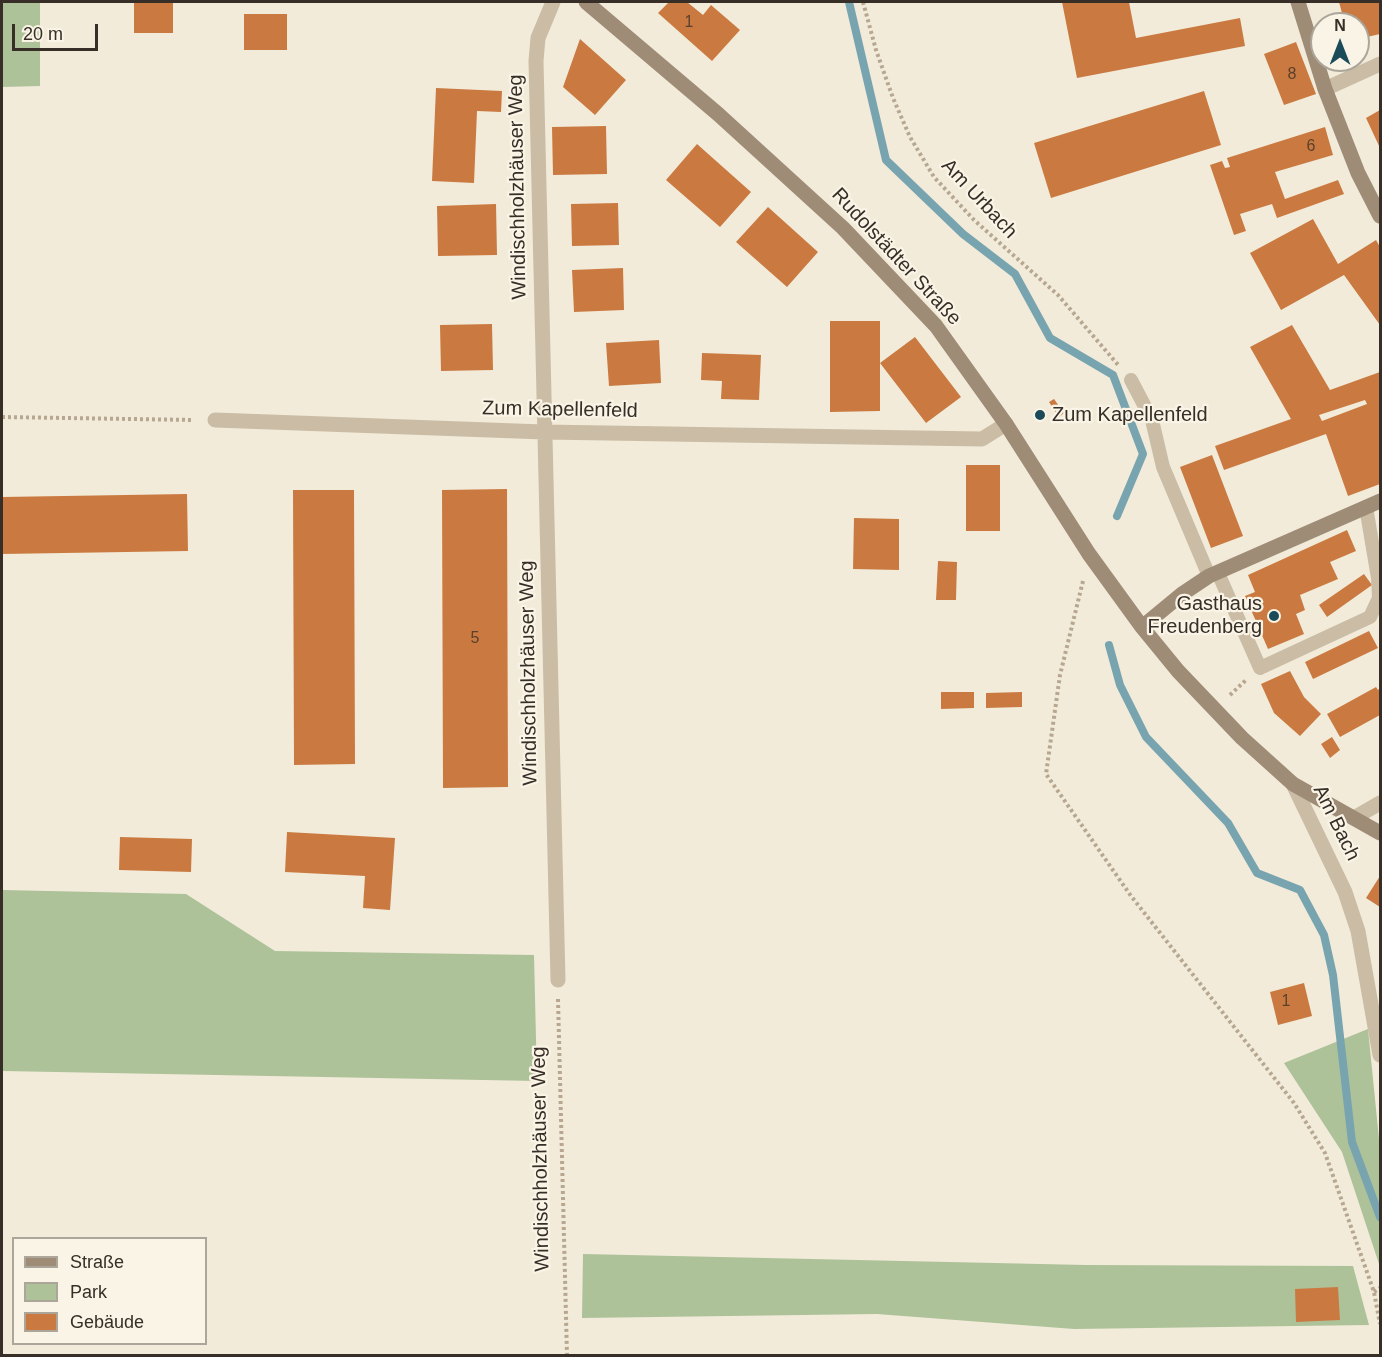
<!DOCTYPE html>
<html>
<head>
<meta charset="utf-8">
<style>
	body { margin:0 }
	#map { position:relative; width:1382px; height:1357px; overflow:hidden; background:#f2ebda; font-family:Helvetica,sans-serif }
	canvas { display:block }
	.frame { position:absolute; inset:0; border:3px solid #362e27; pointer-events:none }
	.legend { position:absolute; left:12px; top:1237px; width:195px; height:108px; box-sizing:border-box; background:#faf4e6; border:2px solid #aca59a; margin:0; padding:8px 10px; list-style:none; font-size:18px; color:#362e27 }
	.legend li { display:flex; align-items:center; gap:12px; height:30px }
	.legend b { width:30px; border:2px solid #aca59a }
	.north { position:absolute; left:1310px; top:12px; width:60px; height:60px; box-sizing:border-box; background:#faf4e6; border:2px solid #aca59a; border-radius:50%; rotate:0deg; font-size:16px; font-weight:700; line-height:24px; text-align:center; color:#362e27 }
	.north::after { content:''; display:block; margin:auto; width:21px; height:27px; background:#1b4a59; clip-path:polygon(50% 0,100% 100%,50% 72%,0 100%) }
	.scale { position:absolute; left:12px; top:24px; width:86px; height:27px; box-sizing:border-box; border:3px solid #362e27; border-top:0; padding-left:8px; font-size:18px; line-height:21px; white-space:nowrap; color:#362e27; -webkit-text-stroke:4px #faf4e6; paint-order:stroke }
</style>
</head>
<body>
<div id="map">
<canvas width="1382" height="1357"></canvas>
<div class="frame"></div>
<ul class="legend">
<li><b style="height:8px;background:#9f8c77"></b>Straße</li>
<li><b style="height:16px;background:#adc299"></b>Park</li>
<li><b style="height:16px;background:#ca7a40"></b>Gebäude</li>
</ul>
<div class="north">N</div>
<div class="scale">20 m</div>
</div>
<script>
const g = document.querySelector('canvas').getContext('2d');
g.lineJoin = 'round';
function paint(path, color) { g.fillStyle = color; g.fill(path, 'evenodd'); }
const toPath = rows => new Path2D(rows.map(r => 'M' + r).join(''));
function stroke(path, color, width, dash) { g.strokeStyle = color; g.lineWidth = width; g.lineCap = dash ? 'butt' : 'round'; g.setLineDash(dash || []); g.stroke(path); }
function write(font, color, halo, rows, align = 'center') {
  g.font = font + ' Helvetica,sans-serif'; g.lineWidth = 4.5; g.setLineDash([]); g.textBaseline = 'middle'; g.strokeStyle = halo; g.fillStyle = color; for (const [text, x, y, turn = 0] of rows) {
    g.save(); g.translate(x, y); g.rotate((+turn || 0) * Math.PI / 180); g.textAlign = isNaN(turn) ? turn : align; if (halo) g.strokeText(text, 0, 0); g.fillText(text, 0, 0); g.restore();
  }
}
paint(toPath([
	[2,2,40,2,40,86,2,87],
	[2,890,186,894,275,951,534,955,537,1081,2,1071],
	[1368,1029,1380,1149,1380,1267,1342,1152,1284,1063],
	[583,1254,1086,1265,1353,1266,1369,1325,1074,1329,877,1314,582,1318]
]), '#adc299');
stroke(toPath([
	[849,2,886,160,963,234,1015,274,1050,338,1113,375,1143,454,1117,516],
	[1109,645,1120,685,1146,737,1228,823,1257,873,1300,890,1324,935,1333,975,1352,1142,1380,1217]
]), '#78a4b0', 8);
paint(toPath([
	[134,2,173,2,173,33,134,33],
	[669,2,687,2,703,15,711,5,740,30,712,61,658,13],
	[1062,2,1129,2,1136,38,1240,18,1245,46,1077,78],
	[1339,2,1380,2,1380,34,1358,39,1358,24,1345,24],
	[244,14,287,14,287,50,244,50],
	[580,39,626,80,595,115,563,87],
	[1296,42,1316,94,1284,105,1264,54],
	[436,88,502,91,501,112,477,111,474,183,432,181],
	[1204,91,1221,145,1051,198,1034,143],
	[1380,110,1380,148,1366,118],
	[606,126,607,174,553,175,552,127],
	[1325,127,1333,155,1275,172,1285,199,1338,180,1344,194,1277,218,1272,204,1240,214,1246,231,1234,235,1210,165,1222,161,1225,168,1230,167,1227,158],
	[697,144,751,192,720,227,666,180],
	[618,203,619,245,572,246,571,204],
	[496,204,497,255,438,256,437,206],
	[768,207,818,252,787,287,736,242],
	[1313,219,1338,264,1376,240,1380,247,1380,325,1344,275,1281,310,1250,253],
	[623,268,624,310,574,312,572,270],
	[830,321,880,321,880,411,830,412],
	[492,324,493,370,441,371,440,325],
	[1292,325,1330,390,1380,372,1380,484,1348,496,1326,434,1224,470,1215,446,1291,419,1250,347],
	[1365,400,1367,404,1322,421,1319,415],
	[915,337,961,397,926,423,880,363],
	[659,340,661,383,609,386,606,343],
	[702,353,761,355,759,400,721,399,722,381,701,380],
	[1054,399,1064,413,1059,417,1049,402],
	[1212,455,1243,536,1211,548,1180,467],
	[966,465,1000,465,1000,531,966,531],
	[507,489,508,787,443,788,442,490],
	[293,490,354,490,355,764,294,765],
	[187,494,188,551,2,554,2,497],
	[854,518,899,519,899,570,853,569],
	[1347,530,1356,551,1330,562,1338,579,1300,595,1305,610,1296,614,1304,634,1268,649,1245,596,1255,592,1248,575],
	[938,561,957,562,956,600,936,600],
	[1364,574,1372,585,1327,617,1319,605],
	[1369,631,1378,648,1313,679,1305,662],
	[1290,671,1304,697,1321,714,1300,736,1274,713,1261,684],
	[1376,687,1378,690,1380,688,1380,715,1340,737,1327,714],
	[941,692,974,692,974,708,941,709],
	[1022,692,1022,707,986,708,986,693],
	[1332,737,1340,750,1330,758,1321,744],
	[287,832,395,838,390,910,363,908,365,876,285,872],
	[120,837,192,839,191,872,119,870],
	[1380,876,1380,907,1366,898],
	[1304,983,1312,1016,1278,1025,1270,992],
	[1338,1287,1340,1320,1296,1322,1295,1289]
]), '#ca7a40');
stroke(toPath([
	[863,2,876,50,893,98,910,137,934,177,974,220,1058,295,1119,366],
	[2,417,194,420],
	[1083,581,1060,675,1046,774,1131,896,1294,1103,1325,1153,1374,1292,1380,1324],
	[1230,695,1246,680],
	[558,999,567,1356],
	[1374,1292,1380,1288]
]), '#b7a790', 4, [3, 3]);
stroke(toPath([
	[1131,380,1152,420,1163,467,1209,576],
	[1218,573,1260,668,1370,617,1379,598,1378,578,1366,507]
]), '#cbbda5', 14);
stroke(toPath([
	[553,2,538,38,536,61,558,980],
	[1325,89,1380,64],
	[215,420,544,432,982,439,1006,424],
	[1293,784,1345,892,1358,931,1380,1055],
	[1354,818,1380,803]
]), '#cbbda5', 15);
stroke(toPath([
	[586,2,718,114,843,228,936,326,1006,424,1089,554,1142,627,1178,671,1242,738,1293,784,1380,833],
	[1298,2,1325,89,1358,173,1380,216],
	[1142,627,1182,594,1209,576,1380,501]
]), '#9f8c77', 15);
for (const [x, y, r, color] of [
	[1040,415,6,"#1b4a59"],
	[1274,616,6,"#1b4a59"]
]) { const dot = new Path2D(); dot.arc(x, y, r, 0, 2 * Math.PI); g.fillStyle = color; g.fill(dot); stroke(dot, '#faf4e6', 2); }
write('16px', '#5b412d', null, [
	["1",689,23],
	["8",1292,75],
	["6",1311,147],
	["5",475,639],
	["1",1286,1002]
]);
write('20px', '#362e27', '#faf4e6', [
	["Windischholzhäuser Weg",518,187,-91],
	["Am Urbach",979,199,47],
	["Rudolstädter Straße",896,257,47],
	["Zum Kapellenfeld",560,410,1],
	["Windischholzhäuser Weg",529,673,-91],
	["Am Bach",1336,823,64],
	["Windischholzhäuser Weg",541,1159,-91]
]);
write('20px', '#362e27', '#faf4e6', [
	["Zum Kapellenfeld",1052,415],
	["Gasthaus",1262,604,"right"],
	["Freudenberg",1262,627,"right"]
], 'left');
</script>
</body>
</html>
